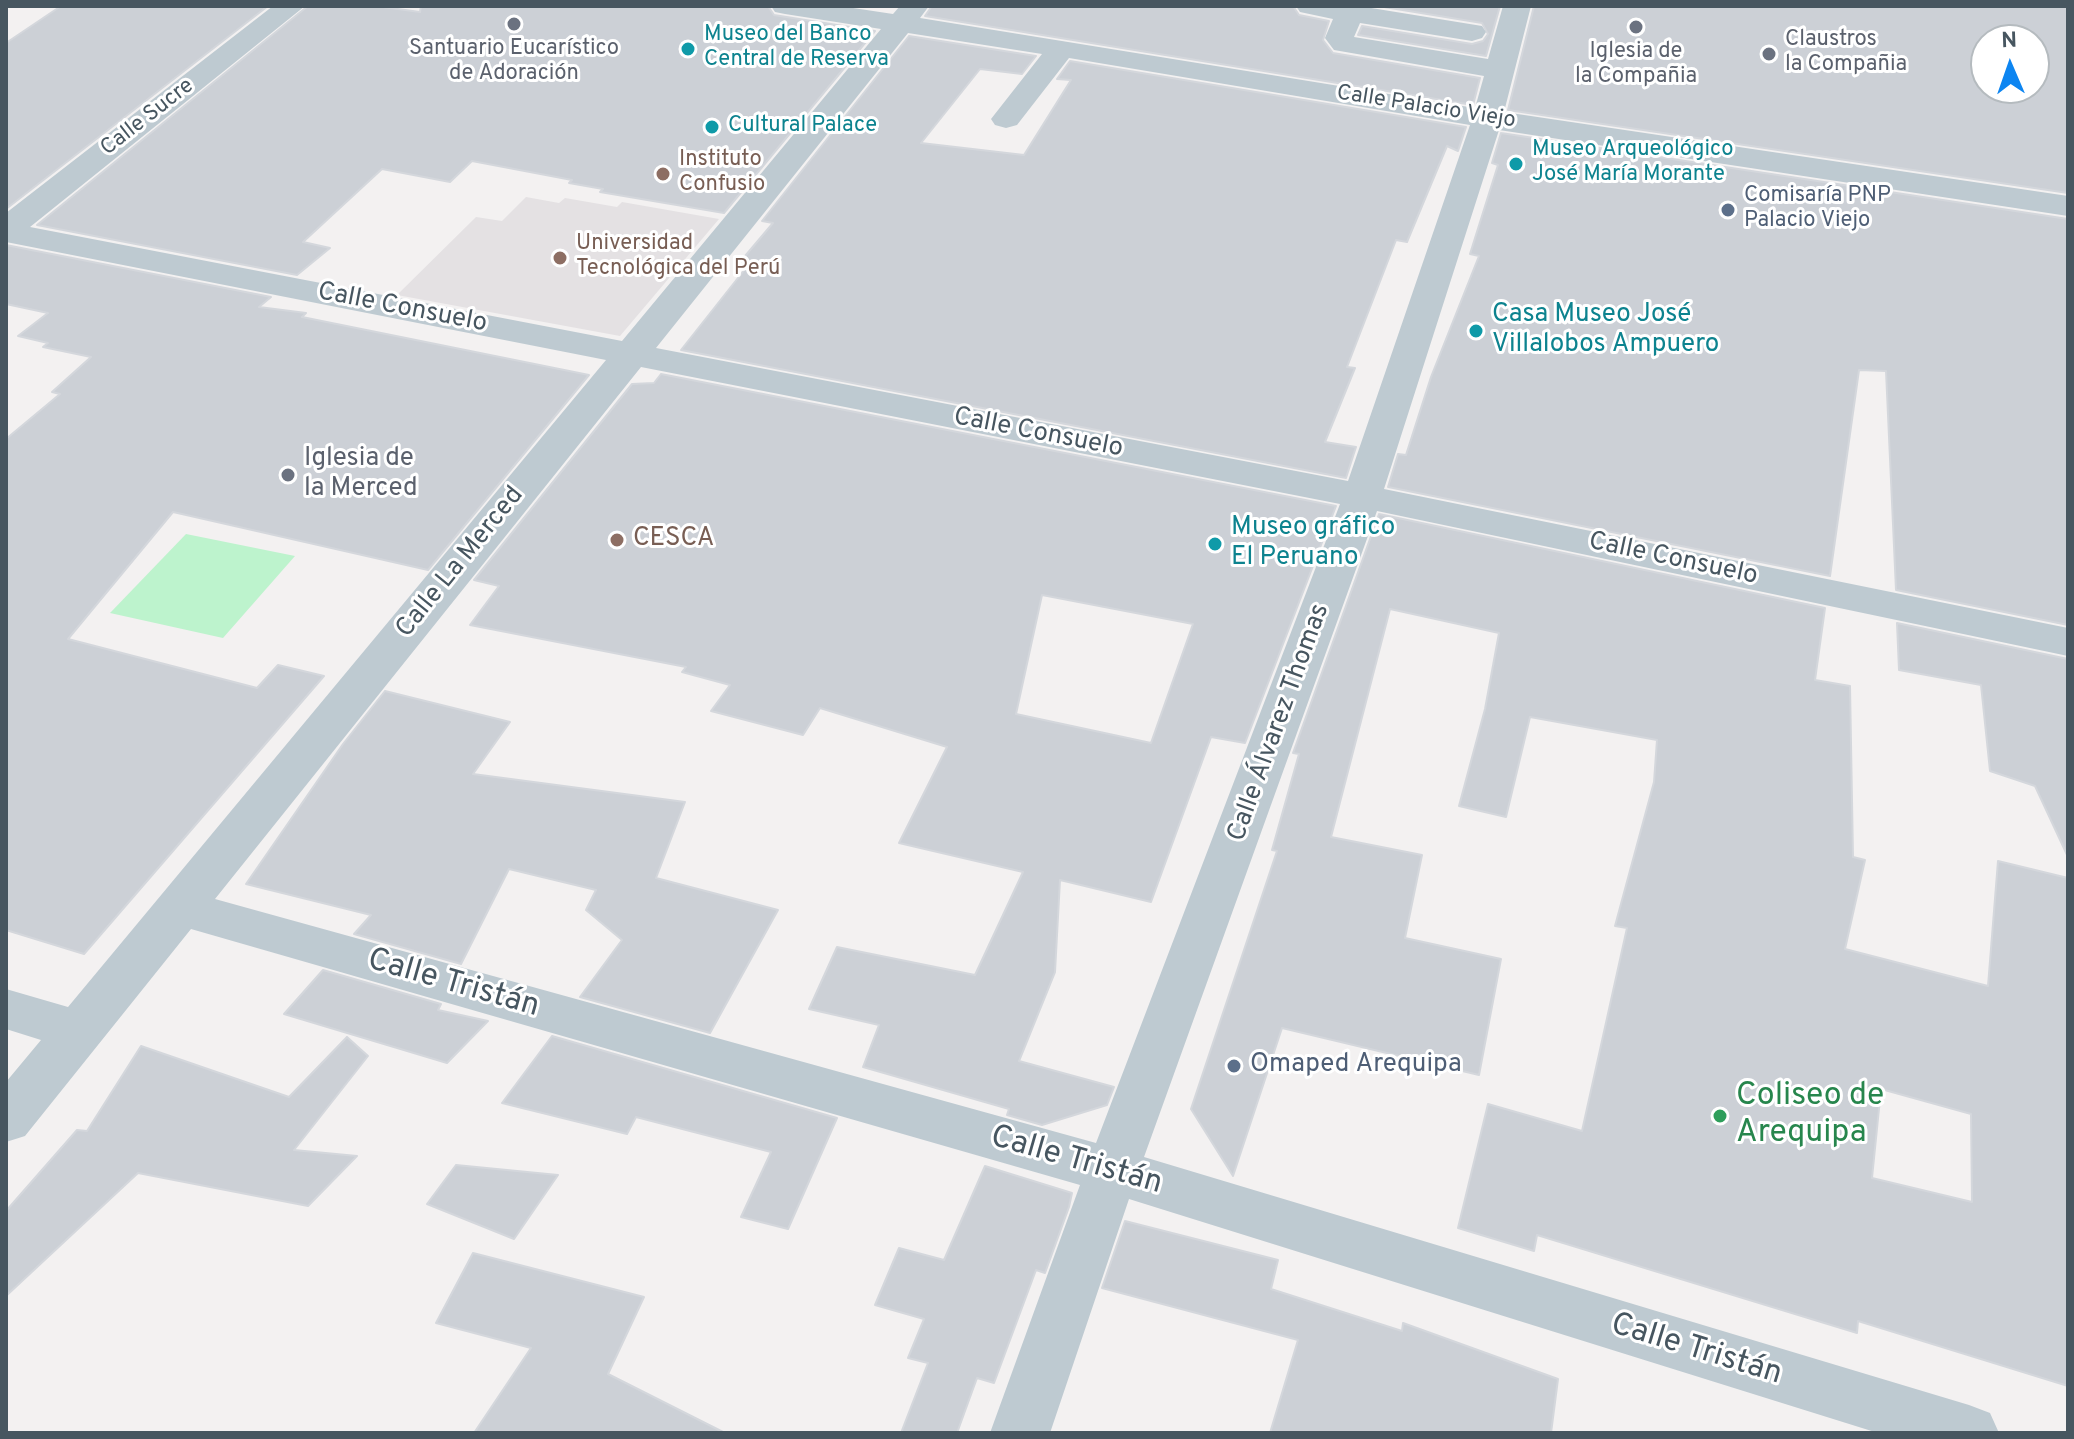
<!DOCTYPE html>
<html>
<head>
<meta charset="utf-8">
<style>
	body { margin:0 }
	#map { position:relative; width:2074px; height:1439px; overflow:hidden; background:#f3f1f1; font-family:Overpass,sans-serif }
	canvas { display:block }
	.frame { position:absolute; inset:0; border:8px solid #475660; pointer-events:none }
	.north { position:absolute; left:1970px; top:24px; width:80px; height:80px; box-sizing:border-box; background:#fff; border:2px solid #b5bbbf; border-radius:50%; rotate:358deg; font-size:22px; font-weight:700; line-height:32px; text-align:center; color:#475660 }
	.north::after { content:''; display:block; margin:auto; width:28px; height:36px; background:#0d85f1; clip-path:polygon(50% 0,100% 100%,50% 72%,0 100%) }
</style>
</head>
<body>
<div id="map">
<canvas width="2074" height="1439"></canvas>
<div class="frame"></div>
<div class="north">N</div>
</div>
<script>
const g = document.querySelector('canvas').getContext('2d');
g.lineJoin = 'round';
function paint(path, color) { g.fillStyle = color; g.fill(path, 'evenodd'); }
const toPath = rows => new Path2D(rows.map(r => 'M' + r).join(''));
function stroke(path, color, width, dash) { g.strokeStyle = color; g.lineWidth = width; g.lineCap = dash ? 'butt' : 'round'; g.setLineDash(dash || []); g.stroke(path); }
function write(font, color, halo, rows, align = 'center') {
  g.font = font + ' Overpass,sans-serif'; g.lineWidth = 6; g.setLineDash([]); g.textBaseline = 'middle'; g.strokeStyle = halo; g.fillStyle = color; for (const [text, x, y, turn = 0] of rows) {
    g.save(); g.translate(x, y); g.rotate((+turn || 0) * Math.PI / 180); g.textAlign = isNaN(turn) ? turn : align; if (halo) g.strokeText(text, 0, 0); g.fillText(text, 0, 0); g.restore();
  }
}
paint(toPath([
	[526,197,559,203,565,198,617,207,622,202,719,219,620,336,397,295,476,217,502,221]
]), '#e4e1e3');
paint(toPath([
	[186,534,295,556,223,638,110,613]
]), '#bdf3cd');
const building = toPath([
	[61,6,268,6,6,209,6,43,61,6],
	[308,6,376,6,420,12,421,6,768,6,774,15,875,31,724,213,600,192,603,189,569,183,572,180,472,161,450,182,382,169,303,242,330,248,297,275,37,225,308,6],
	[932,6,1293,6,1299,15,1329,21,1323,40,1333,53,1480,78,1473,105,925,16,932,6],
	[1378,6,1500,6,1486,56,1358,35,1362,26,1472,44,1483,41,1488,34,1482,23,1378,6],
	[1534,6,2068,6,2068,193,1508,110,1534,6],
	[1986,40,2034,40,2034,88,1986,88,1986,40],
	[909,36,1036,56,1022,74,980,69,921,143,1024,155,1071,80,1057,79,1070,61,1466,127,1458,151,1447,146,1407,242,1396,240,1347,367,1355,368,1325,442,1356,447,1346,478,681,350,749,264,740,262,773,223,762,221,909,36],
	[1501,133,2068,219,2068,625,1896,590,1886,371,1859,370,1830,576,1388,487,1398,454,1406,455,1431,377,1479,256,1470,254,1498,165,1492,163,1501,133],
	[6,245,271,297,259,307,306,313,302,317,589,375,428,570,173,512,68,639,257,688,278,665,324,676,84,954,6,930,6,439,60,394,52,392,91,357,43,347,48,343,18,336,48,313,6,304,6,245],
	[661,374,1336,506,1245,743,1211,737,1151,902,1060,880,1055,972,1019,1061,1114,1087,1107,1105,1042,1125,1007,1115,1009,1109,863,1067,879,1025,809,1009,837,947,975,975,1023,872,899,843,947,747,820,708,803,735,711,711,730,685,682,672,686,667,470,625,499,586,474,580,632,384,654,383,661,374],
	[1042,595,1193,624,1151,743,1016,714,1042,595],
	[1379,514,1825,608,1815,680,1850,686,1853,857,1865,860,1845,949,1988,986,1998,861,2068,878,2068,1386,1858,1321,1857,1333,1537,1235,1534,1251,1458,1228,1488,1104,1582,1131,1627,928,1615,926,1654,782,1657,740,1530,717,1506,817,1459,806,1485,709,1499,633,1390,609,1331,837,1422,855,1405,938,1501,959,1479,1075,1282,1028,1233,1176,1191,1109,1277,851,1272,850,1299,754,1293,753,1379,514],
	[1881,1089,1971,1114,1972,1202,1872,1178,1881,1089],
	[1897,623,2068,659,2068,857,2035,786,1990,771,1981,685,1899,670,1897,623],
	[385,691,510,722,473,774,685,802,656,878,778,910,710,1033,580,997,622,940,586,910,596,890,509,869,461,964,354,934,371,915,246,884,343,744,385,691],
	[323,970,441,1004,438,1010,488,1021,447,1063,284,1014,323,970],
	[552,1036,837,1118,788,1229,741,1217,771,1152,636,1117,627,1134,502,1103,552,1036],
	[347,1037,368,1056,294,1150,357,1156,308,1206,138,1173,6,1296,6,1211,77,1130,87,1131,141,1046,289,1097,347,1037],
	[456,1165,558,1175,514,1239,427,1204,456,1165],
	[985,1166,1072,1193,1069,1207,1045,1273,1036,1270,994,1383,977,1378,957,1433,901,1433,928,1363,908,1358,924,1319,875,1305,899,1248,944,1260,985,1166],
	[1125,1221,1278,1260,1271,1289,1402,1331,1403,1323,1558,1379,1551,1433,1270,1433,1298,1340,1102,1288,1125,1221],
	[473,1253,644,1297,608,1374,725,1433,474,1433,531,1348,436,1323,473,1253]
]);
paint(building, '#ccd0d6');
stroke(building, '#d4d7dc', 2);
paint(toPath([
	[273,6,305,6,30,227,622,341,881,29,785,14,775,12,771,6,840,6,893,14,900,6,929,6,920,18,1475,108,1484,76,1334,50,1325,38,1333,19,1300,12,1296,6,1359,6,1482,26,1486,32,1482,38,1472,41,1360,23,1354,37,1488,59,1503,6,1531,6,1504,112,2068,196,2068,216,1499,130,1384,489,2068,628,2068,656,1377,511,1144,1157,1969,1405,1990,1413,1999,1433,1878,1433,1129,1199,1050,1433,990,1433,1080,1185,191,929,25,1136,6,1142,6,1082,41,1040,6,1029,6,989,68,1007,606,360,6,242,6,213,273,6],
	[908,33,1042,54,991,119,995,125,1006,128,1017,125,1069,58,1470,125,1348,481,656,348,908,33],
	[641,367,1340,504,1096,1143,215,899,641,367]
]), '#becad1');
for (const [x, y, r, color] of [
	[514,24,8,"#6b7280"],
	[1636,27,8,"#6b7280"],
	[688,49,8,"#0f9aa8"],
	[1769,54,8,"#6b7280"],
	[712,127,8,"#0f9aa8"],
	[1516,164,8,"#0f9aa8"],
	[663,174,8,"#8d6e63"],
	[1728,210,8,"#5c6f8a"],
	[560,258,8,"#8d6e63"],
	[1476,331,8,"#0f9aa8"],
	[288,475,8,"#6b7280"],
	[617,540,8,"#8d6e63"],
	[1215,544,8,"#0f9aa8"],
	[1234,1066,8,"#5c6f8a"],
	[1720,1116,8,"#2e9e5b"]
]) { const dot = new Path2D(); dot.arc(x, y, r, 0, 2 * Math.PI); g.fillStyle = color; g.fill(dot); stroke(dot, '#fff', 3); }
write('22px', '#0d838f', '#fff', [
	["Museo del Banco",704,36],
	["Central de Reserva",704,61],
	["Cultural Palace",728,127],
	["Museo Arqueológico",1532,151],
	["José María Morante",1532,176]
], 'left');
write('22px', '#5b616d', '#fff', [
	["Claustros",1785,41,"left"],
	["la Compañia",1785,66,"left"],
	["Santuario Eucarístico",514,50],
	["de Adoración",514,75],
	["Iglesia de",1636,53],
	["la Compañia",1636,78]
]);
write('22px', '#475660', '#fff', [
	["Calle Palacio Viejo",1426,108,9],
	["Calle Sucre",148,118,-38]
]);
write('22px', '#785e54', '#fff', [
	["Instituto",679,161],
	["Confusio",679,186],
	["Universidad",576,245],
	["Tecnológica del Perú",576,270]
], 'left');
write('22px', '#4e5e75', '#fff', [
	["Comisaría PNP",1744,197],
	["Palacio Viejo",1744,222]
], 'left');
write('26px', '#475660', '#fff', [
	["Calle Consuelo",402,309,11],
	["Calle Consuelo",1038,434,11],
	["Calle Consuelo",1673,560,12],
	["Calle La Merced",461,563,-51],
	["Calle Álvarez Thomas",1280,723,-70]
]);
write('26px', '#0d838f', '#fff', [
	["Casa Museo José",1492,316],
	["Villalobos Ampuero",1492,346],
	["Museo gráfico",1231,529],
	["El Peruano",1231,559]
], 'left');
write('26px', '#5b616d', '#fff', [
	["Iglesia de",304,460],
	["la Merced",304,490]
], 'left');
write('26px', '#785e54', '#fff', [
	["CESCA",633,540]
], 'left');
write('26px', '#4e5e75', '#fff', [
	["Omaped Arequipa",1250,1066]
], 'left');
write('32px', '#475660', '#fff', [
	["Calle Tristán",453,985,16],
	["Calle Tristán",1076,1162,16],
	["Calle Tristán",1696,1351,17]
]);
write('32px', '#27864d', '#fff', [
	["Coliseo de",1736,1098],
	["Arequipa",1736,1135]
], 'left');
</script>
</body>
</html>
